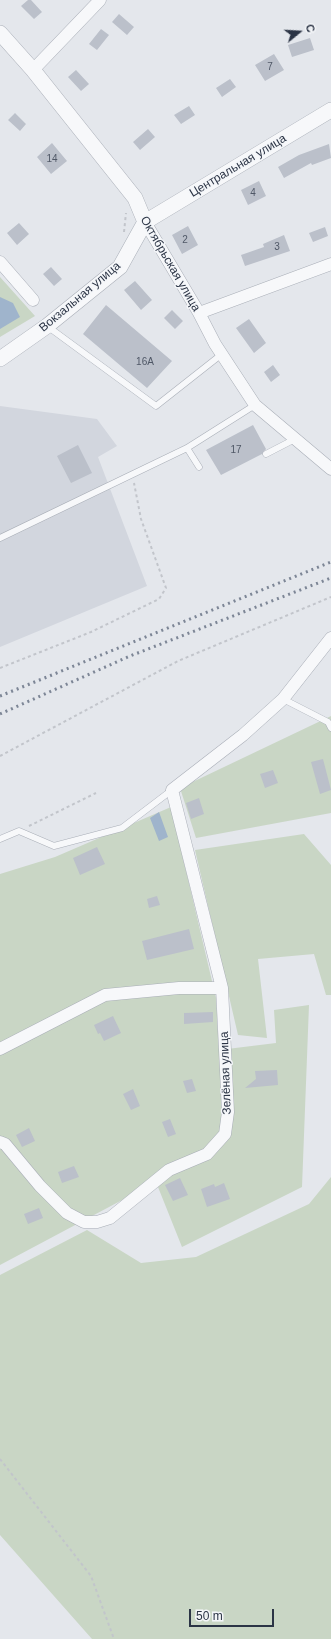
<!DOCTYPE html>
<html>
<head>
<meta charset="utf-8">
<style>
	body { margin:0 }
	#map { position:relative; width:331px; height:1639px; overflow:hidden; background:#e4e7ec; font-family:Helvetica,sans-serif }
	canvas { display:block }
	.north { position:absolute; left:279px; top:12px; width:40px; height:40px; -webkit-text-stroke:3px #f4f6f9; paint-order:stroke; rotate:72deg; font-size:11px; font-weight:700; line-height:16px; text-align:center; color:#2b3445 }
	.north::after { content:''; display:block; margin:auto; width:14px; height:18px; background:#2b3445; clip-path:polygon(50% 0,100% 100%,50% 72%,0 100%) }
	.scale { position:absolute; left:189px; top:1609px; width:85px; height:18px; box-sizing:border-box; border:2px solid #2b3445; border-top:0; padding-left:5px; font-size:12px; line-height:14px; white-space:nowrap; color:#2b3445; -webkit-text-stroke:3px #f4f6f9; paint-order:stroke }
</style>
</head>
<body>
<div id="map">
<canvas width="331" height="1639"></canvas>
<div class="north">С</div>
<div class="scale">50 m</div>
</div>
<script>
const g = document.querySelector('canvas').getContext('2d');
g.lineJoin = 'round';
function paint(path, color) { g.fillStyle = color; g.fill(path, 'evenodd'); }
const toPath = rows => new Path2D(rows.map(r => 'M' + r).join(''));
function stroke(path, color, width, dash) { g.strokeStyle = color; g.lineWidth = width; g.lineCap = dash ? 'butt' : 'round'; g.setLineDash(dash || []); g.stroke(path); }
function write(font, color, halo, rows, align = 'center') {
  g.font = font + ' Helvetica,sans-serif'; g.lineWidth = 3; g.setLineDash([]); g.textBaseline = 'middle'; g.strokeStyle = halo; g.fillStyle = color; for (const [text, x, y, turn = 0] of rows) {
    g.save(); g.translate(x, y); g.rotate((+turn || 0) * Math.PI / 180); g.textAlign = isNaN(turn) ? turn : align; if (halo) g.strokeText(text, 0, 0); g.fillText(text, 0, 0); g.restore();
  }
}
paint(toPath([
	[0,406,97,419,117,446,98,457,147,586,0,647]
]), '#d2d6de');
paint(toPath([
	[0,277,35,316,0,337],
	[331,716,331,813,196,838,180,788],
	[171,807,216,998,219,1050,276,1043,274,1010,309,1005,302,1187,182,1247,156,1182,0,1265,0,874,55,857],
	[304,834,331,865,331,995,326,995,314,954,258,959,267,1038,238,1035,195,850],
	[331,1177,331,1639,92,1639,0,1535,0,1275,87,1230,141,1263,196,1257,309,1204]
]), '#c9d6c5');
paint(toPath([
	[0,297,13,303,20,317,0,329],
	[159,812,168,837,159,841,150,818]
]), '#9fb4cc');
paint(toPath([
	[28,0,31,0,42,12,34,19,21,6],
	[119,14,134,27,127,35,112,22],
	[101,29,109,35,97,50,89,44],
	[310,38,314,50,292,57,288,45],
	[274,54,284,70,265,81,255,65],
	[76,70,89,84,81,91,68,77],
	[230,79,236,87,222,97,216,88],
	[189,106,195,115,181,124,174,115],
	[15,113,26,124,20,131,8,120],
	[148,129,155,137,140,150,133,142],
	[52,143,67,161,51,174,37,157],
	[329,144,331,158,312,165,311,163,284,178,278,167,299,155],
	[259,181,266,196,248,205,241,190],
	[19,223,29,234,17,245,7,233],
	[188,226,198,245,182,254,172,235],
	[325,227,328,236,313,242,309,233],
	[284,235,290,251,245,266,241,255,264,247,263,244],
	[51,267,62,279,54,286,43,274],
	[135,281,152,300,141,310,124,290],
	[106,305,172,361,147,388,83,334],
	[172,310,183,321,175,329,164,318],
	[249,319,266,343,254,353,236,328],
	[273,365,280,375,271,382,264,372],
	[253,425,266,449,262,454,221,475,206,450],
	[78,445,92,473,71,483,57,456],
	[323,759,331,790,320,794,311,762],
	[273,770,278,783,265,788,260,774],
	[199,798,204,814,191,819,186,803],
	[97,847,105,864,80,875,73,858],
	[157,896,160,905,149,908,147,899],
	[189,929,194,949,147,960,142,941],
	[213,1012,213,1022,184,1024,184,1013],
	[113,1016,121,1033,104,1041,100,1033,98,1034,94,1025],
	[277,1070,278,1085,245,1088,256,1079,255,1071],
	[192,1079,196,1091,187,1093,183,1081],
	[133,1089,140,1106,131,1110,123,1094],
	[170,1119,176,1134,168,1137,162,1122],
	[29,1128,35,1141,22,1147,16,1135],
	[74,1166,79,1177,62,1183,58,1172],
	[180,1178,188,1195,173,1201,165,1185],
	[224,1183,230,1199,207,1207,201,1189,214,1184,215,1187],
	[39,1208,43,1218,28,1224,24,1214]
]), '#bbc0ca');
const service = toPath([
	[47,326,156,406,222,354],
	[187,448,199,467],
	[266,454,295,439],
	[0,538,187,448,255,405],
	[283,699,328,722,331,728],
	[0,839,19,831,54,846,122,828,172,790]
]);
const minor = toPath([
	[33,70,100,0],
	[145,222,199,313,215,344,255,405,331,469],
	[0,262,33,300],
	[199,313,331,264],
	[0,1049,105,995,179,988,222,988],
	[0,1142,5,1144,40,1186,67,1213,84,1222,97,1222,110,1218,169,1170,207,1154,225,1134,228,1112,222,988,172,790,243,735,283,699,331,638]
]);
const tertiary = toPath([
	[0,33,33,70,135,198,145,222],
	[0,359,47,326,120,267,145,222,331,110]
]);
stroke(service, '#a9aeb7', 7);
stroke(minor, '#a9aeb7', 13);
stroke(tertiary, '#a9aeb7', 16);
stroke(toPath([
	[124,232,126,213],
	[0,668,91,632,159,599,166,588,141,519,134,483],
	[0,756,178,661,331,597],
	[29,826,96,793],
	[0,1459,91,1576,114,1639]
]), '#c2c5cb', 2, [3, 3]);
stroke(service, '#f7f8fa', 6);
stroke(minor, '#f7f8fa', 12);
stroke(tertiary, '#f7f8fa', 15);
stroke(toPath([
	[0,696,331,562],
	[0,714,130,656,331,578]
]), '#7d8696', 3, [2, 4]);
write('10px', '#4f5766', null, [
	["7",270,67],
	["14",52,159],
	["4",253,193],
	["2",185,240],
	["3",277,247],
	["16А",145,362],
	["17",236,450]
]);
write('12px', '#2b3445', '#f4f6f9', [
	["Центральная улица",238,166,-31],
	["Октябрьская улица",170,264,60],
	["Вокзальная улица",80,297,-40],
	["Зелёная улица",226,1073,-92]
]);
</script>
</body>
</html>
